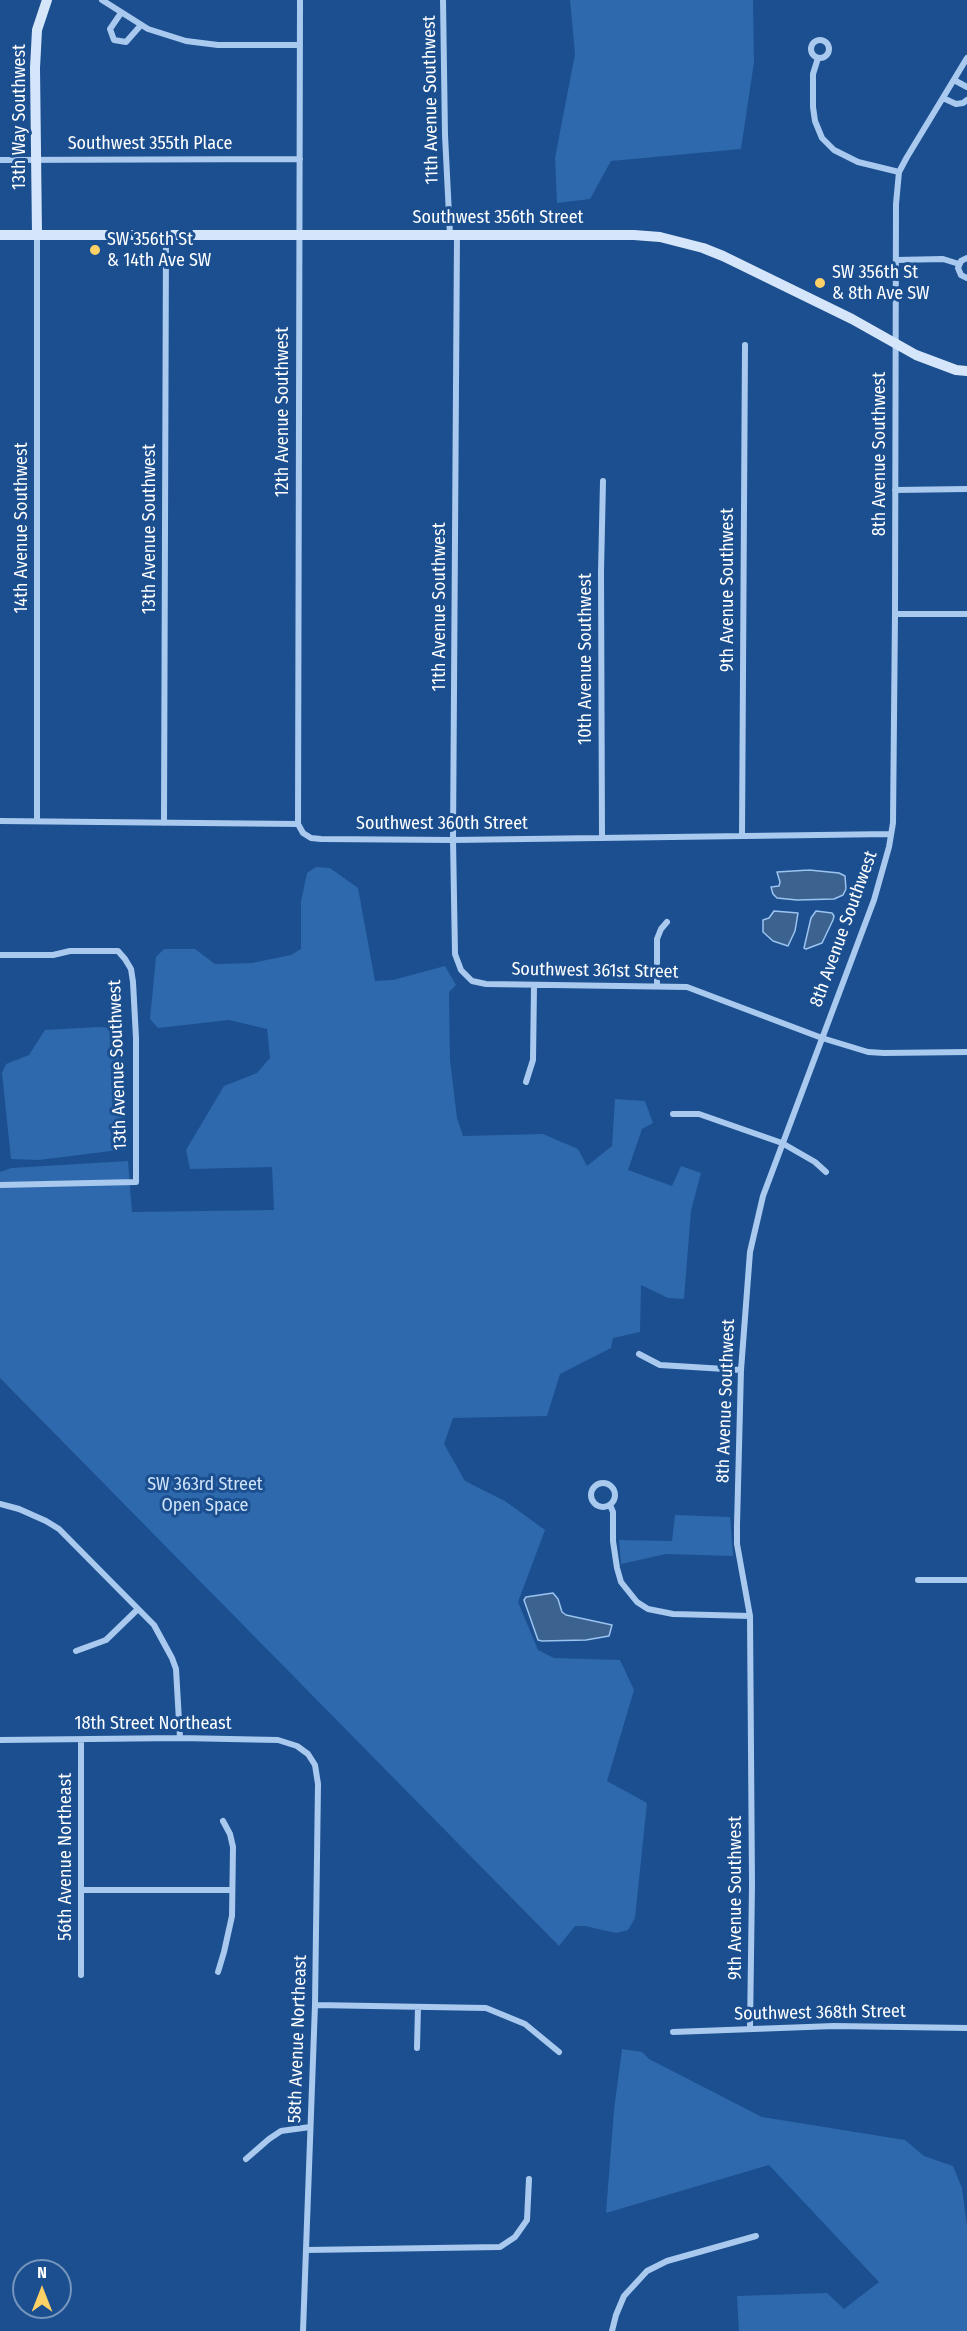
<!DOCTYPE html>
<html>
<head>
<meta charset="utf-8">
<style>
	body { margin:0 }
	#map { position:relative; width:967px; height:2331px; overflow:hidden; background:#1b4f8f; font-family:"Fira Sans Condensed",sans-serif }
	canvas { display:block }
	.north { position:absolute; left:12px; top:2259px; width:60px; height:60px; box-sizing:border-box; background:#1b4f8f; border:2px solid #7695bc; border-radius:50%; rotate:0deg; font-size:16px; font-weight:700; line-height:24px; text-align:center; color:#fff }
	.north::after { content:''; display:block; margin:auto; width:21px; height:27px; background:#ffd166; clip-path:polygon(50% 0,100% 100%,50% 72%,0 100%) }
</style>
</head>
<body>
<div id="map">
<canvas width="967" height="2331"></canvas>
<div class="north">N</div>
</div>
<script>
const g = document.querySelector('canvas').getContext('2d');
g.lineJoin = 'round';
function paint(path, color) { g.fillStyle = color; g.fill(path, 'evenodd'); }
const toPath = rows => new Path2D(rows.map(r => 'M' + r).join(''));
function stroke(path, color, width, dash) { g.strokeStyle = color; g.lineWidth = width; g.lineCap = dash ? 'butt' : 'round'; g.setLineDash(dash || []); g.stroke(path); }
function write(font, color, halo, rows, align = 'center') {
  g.font = font + ' "Fira Sans Condensed",sans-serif'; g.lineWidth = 6; g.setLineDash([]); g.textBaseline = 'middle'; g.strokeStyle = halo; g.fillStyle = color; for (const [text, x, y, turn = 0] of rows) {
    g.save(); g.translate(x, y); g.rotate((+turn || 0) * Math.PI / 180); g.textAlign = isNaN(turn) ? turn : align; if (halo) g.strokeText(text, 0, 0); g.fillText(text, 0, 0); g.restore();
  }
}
paint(toPath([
	[570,0,753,0,754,62,741,149,611,161,590,199,557,203,555,158,575,54],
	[316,867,330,868,358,888,375,981,393,980,445,966,456,985,449,992,450,1060,457,1118,463,1136,543,1134,578,1149,587,1166,612,1146,615,1099,645,1101,653,1123,642,1129,628,1170,672,1186,681,1166,701,1173,691,1211,684,1299,668,1298,641,1285,640,1332,613,1338,611,1348,560,1374,547,1416,453,1418,444,1444,465,1481,505,1501,545,1530,518,1602,538,1650,554,1658,620,1660,634,1690,607,1781,647,1803,635,1918,628,1930,616,1933,585,1926,575,1926,559,1946,0,1378,0,1172,11,1168,128,1161,132,1212,274,1210,272,1167,190,1169,186,1150,224,1086,257,1073,270,1058,267,1029,229,1020,158,1028,150,1019,156,957,164,949,195,949,215,964,252,963,291,955,301,949,301,902,307,873],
	[99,1027,113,1028,123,1039,127,1149,39,1160,11,1159,2,1073,6,1064,29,1055,45,1030],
	[675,1515,730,1517,733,1556,666,1554,621,1564,619,1540,672,1541],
	[622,2049,642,2052,649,2059,762,2117,905,2140,924,2156,953,2166,962,2188,967,2226,967,2331,739,2331,737,2296,827,2293,844,2309,879,2282,769,2165,606,2213,614,2110]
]), '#2e69ad');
const water = toPath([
	[809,870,839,873,845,876,846,889,843,895,834,899,797,900,777,898,773,894,771,887,779,886,780,882,777,872,809,870],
	[774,911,798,913,795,931,788,946,773,941,763,932,763,920,769,918,774,911],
	[816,911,832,913,834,916,833,920,822,943,806,949,804,948,811,918,816,911],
	[553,1593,558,1599,562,1612,566,1615,612,1625,609,1636,586,1640,542,1641,538,1640,524,1600,526,1597,553,1593]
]);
paint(water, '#3c6290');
stroke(water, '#9cc4f0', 1.5);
stroke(toPath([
	[102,0,148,29,186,41,218,45,300,45],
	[443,0,445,135,450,235],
	[121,13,110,29,114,40,126,42,141,25],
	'811 49a9 9 0 1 1 18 0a9 9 0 1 1-18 0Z',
	[818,58,813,74,813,107,815,121,822,138,834,150,858,162,899,172],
	[954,80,967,87],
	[943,98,956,104,963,103,967,100],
	[0,160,300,159],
	[457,234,453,840,455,954,461,970,472,981,486,984,687,987,822,1038,868,1052,884,1053,967,1052],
	[37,235,37,821],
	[967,258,961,261,958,268,961,275,967,278],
	[896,260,943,259,959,264],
	[895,490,967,489],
	[895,614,967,614],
	[0,821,298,824,303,833,311,838,321,839,453,840,891,834],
	[164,823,166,236],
	[298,824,300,0],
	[742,836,745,345],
	[602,837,601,572,603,481],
	[0,955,53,955,70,951,118,951,125,959,131,969,133,982,136,1038,136,1182,0,1185],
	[657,986,657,939,661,929,667,922],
	[526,1082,533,1060,534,986],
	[673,1114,699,1114,782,1143,815,1162,826,1172],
	[639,1354,660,1365,741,1370],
	'591 1495a12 12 0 1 1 24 0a12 12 0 1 1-24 0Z',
	[0,1504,19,1509,46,1521,59,1529,154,1625,172,1658,176,1669,180,1738],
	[610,1505,613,1512,613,1541,617,1568,621,1582,637,1602,648,1609,673,1614,750,1616],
	[918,1580,967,1580],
	[76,1651,106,1640,138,1609],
	[0,1740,180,1738,278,1740,297,1746,308,1754,315,1765,318,1784,315,2005,303,2331],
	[81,1740,81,1975],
	[82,1890,232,1890],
	[218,1972,224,1952,232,1916,233,1847,230,1834,223,1821],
	[315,2005,486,2008,525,2024,559,2052],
	[750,2028,752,1885,750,1616,737,1544,737,1525,741,1370,750,1252,763,1196,874,900,889,847,893,823,895,614,896,204,899,172,907,157,967,58],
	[673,2032,834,2026,967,2028],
	[417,2048,418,2007],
	[246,2159,269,2139,281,2131,310,2127],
	[306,2250,500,2247,515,2237,527,2220,529,2179],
	[612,2331,616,2315,624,2296,647,2271,667,2261,756,2236]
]), '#a9c9ee', 6);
stroke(toPath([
	[0,235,634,235,660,237,703,248,723,256,852,319,916,355,956,370,967,371],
	[37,235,35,68,37,30,47,0]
]), '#d6e6fa', 10);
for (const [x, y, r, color] of [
	[95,250,6,"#ffd166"],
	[820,283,6,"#ffd166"]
]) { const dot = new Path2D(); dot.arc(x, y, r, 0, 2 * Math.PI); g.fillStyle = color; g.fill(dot); stroke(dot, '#1b4f8f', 2); }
write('18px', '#fff', '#1b4f8f', [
	["11th Avenue Southwest",431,100,-91],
	["13th Way Southwest",20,117,-90],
	["Southwest 355th Place",150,144],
	["Southwest 356th Street",498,218],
	["12th Avenue Southwest",283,412,-90],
	["8th Avenue Southwest",880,454,-90],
	["14th Avenue Southwest",22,528,-90],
	["13th Avenue Southwest",150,529,-90],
	["9th Avenue Southwest",728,590,-90],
	["11th Avenue Southwest",440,607,-90],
	["10th Avenue Southwest",586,659,-90],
	["Southwest 360th Street",442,824],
	["8th Avenue Southwest",844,929,-70],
	["Southwest 361st Street",595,971,1],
	["13th Avenue Southwest",118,1065,-92],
	["8th Avenue Southwest",726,1401,-88],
	["18th Street Northeast",153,1724],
	["56th Avenue Northeast",66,1857,-90],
	["9th Avenue Southwest",736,1898,-90],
	["Southwest 368th Street",820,2013,-1],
	["58th Avenue Northeast",298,2039,-88]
]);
write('18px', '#fff', '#1b4f8f', [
	["SW 356th St",107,240],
	["& 14th Ave SW",107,261],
	["SW 356th St",832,273],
	["& 8th Ave SW",832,294]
], 'left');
write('18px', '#cfe3fa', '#1b4f8f', [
	["SW 363rd Street",205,1485],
	["Open Space",205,1506]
]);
</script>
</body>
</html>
